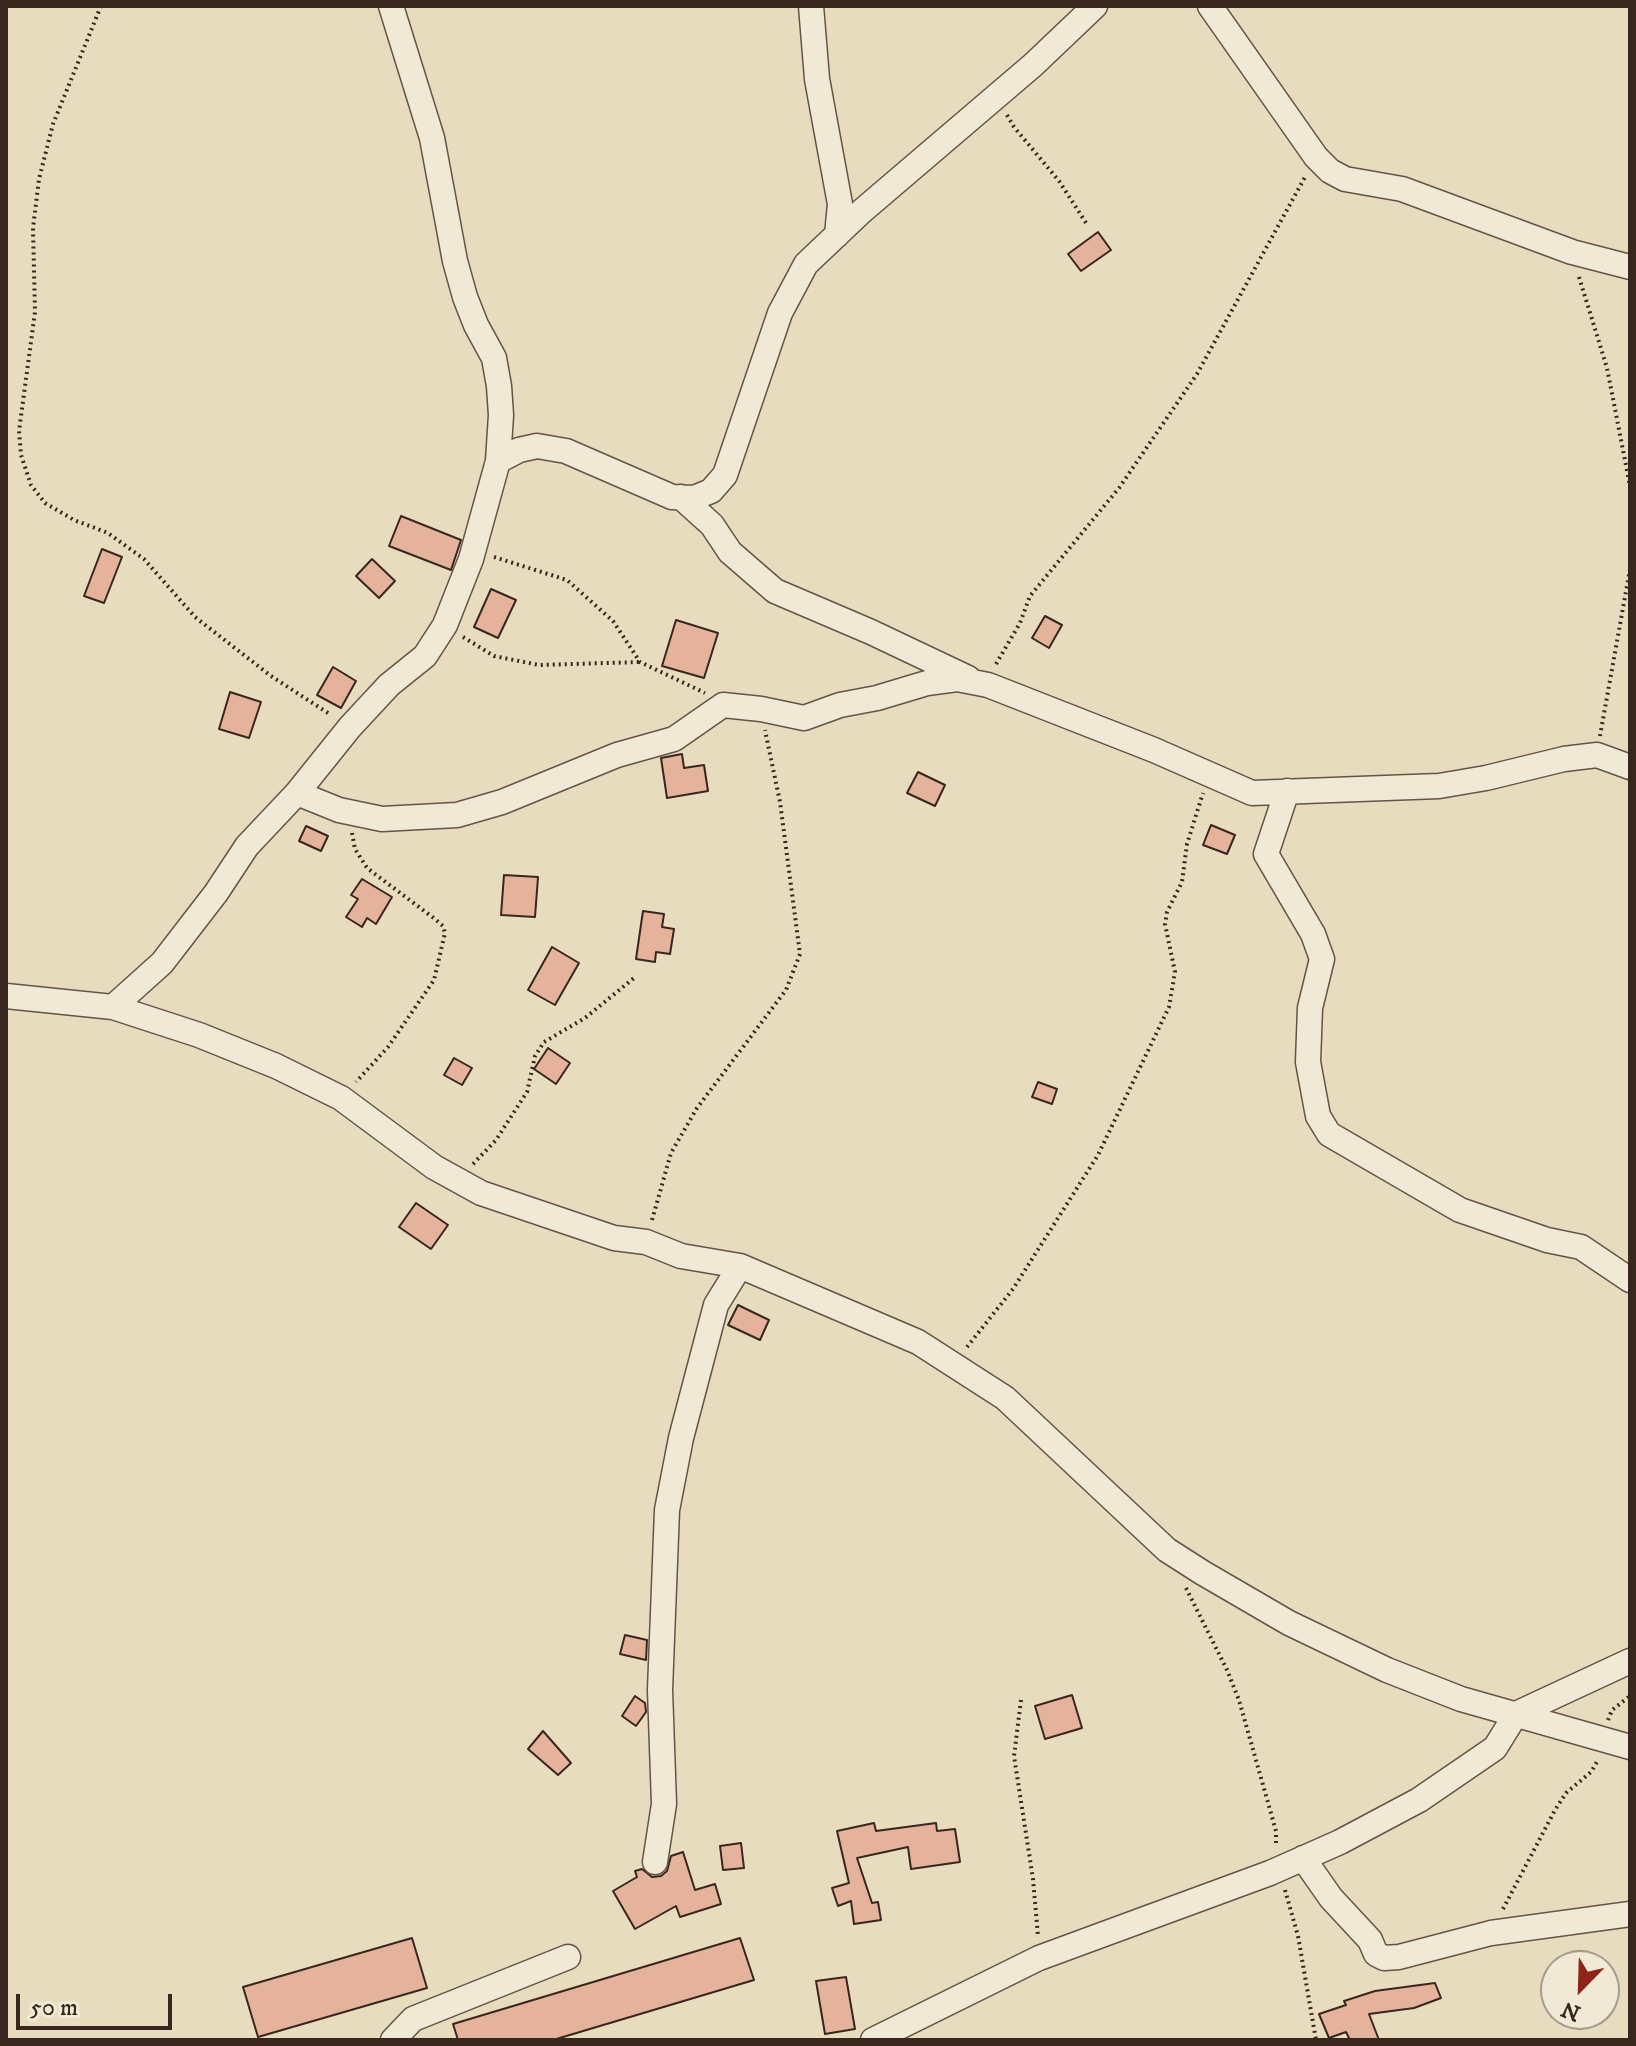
<!DOCTYPE html>
<html>
<head>
<meta charset="utf-8">
<style>
	body { margin:0 }
	#map { position:relative; width:1636px; height:2046px; overflow:hidden; background:#e7ddbe; font-family:"IM FELL DW Pica",serif }
	canvas { display:block }
	.frame { position:absolute; inset:0; border:8px solid #39261e; pointer-events:none }
	.north { position:absolute; left:1540px; top:1950px; width:80px; height:80px; box-sizing:border-box; background:#efe9d5; border:2px solid #a69b8c; border-radius:50%; rotate:203deg; font-size:22px; font-weight:700; line-height:32px; text-align:center; color:#39261e }
	.north::after { content:''; display:block; margin:auto; width:28px; height:36px; background:#8f2418; clip-path:polygon(50% 0,100% 100%,50% 72%,0 100%) }
	.scale { position:absolute; left:16px; top:1994px; width:156px; height:36px; box-sizing:border-box; border:4px solid #39261e; border-top:0; padding-left:10px; font-size:24px; line-height:28px; white-space:nowrap; color:#39261e; -webkit-text-stroke:6px #efe9d5; paint-order:stroke }
</style>
</head>
<body>
<div id="map">
<canvas width="1636" height="2046"></canvas>
<div class="frame"></div>
<div class="north">N</div>
<div class="scale">50 m</div>
</div>
<script>
const g = document.querySelector('canvas').getContext('2d');
g.lineJoin = 'round';
function paint(path, color) { g.fillStyle = color; g.fill(path, 'evenodd'); }
const toPath = rows => new Path2D(rows.map(r => 'M' + r).join(''));
function stroke(path, color, width, dash) { g.strokeStyle = color; g.lineWidth = width; g.lineCap = dash ? 'butt' : 'round'; g.setLineDash(dash || []); g.stroke(path); }
const building = toPath([
	[1098,232,1111,250,1081,271,1068,254,1098,232],
	[401,516,461,540,451,570,389,546,401,516],
	[102,549,122,557,104,603,84,596,102,549],
	[372,559,395,581,379,598,356,576,372,559],
	[491,589,516,600,498,638,474,627,491,589],
	[1045,616,1062,625,1049,648,1032,638,1045,616],
	[676,620,718,633,704,678,662,666,676,620],
	[333,667,356,681,341,708,317,695,333,667],
	[230,692,261,702,249,738,219,729,230,692],
	[682,754,684,768,704,765,708,791,667,798,661,758,682,754],
	[918,772,945,785,935,806,907,793,918,772],
	[1211,825,1235,835,1227,854,1203,845,1211,825],
	[306,826,328,836,321,851,299,841,306,826],
	[504,875,538,877,535,917,501,915,504,875],
	[362,879,392,897,376,924,367,918,362,927,346,917,358,899,351,895,362,879],
	[643,911,664,914,662,927,674,929,670,954,656,952,655,962,636,959,643,911],
	[552,947,579,963,555,1005,528,990,552,947],
	[548,1048,570,1063,556,1084,534,1069,548,1048],
	[454,1058,472,1068,462,1085,444,1075,454,1058],
	[1038,1082,1057,1089,1052,1104,1032,1097,1038,1082],
	[416,1203,448,1225,431,1249,399,1227,416,1203],
	[738,1305,769,1320,760,1340,728,1325,738,1305],
	[625,1635,647,1640,646,1660,620,1654,625,1635],
	[1072,1695,1082,1728,1045,1739,1035,1706,1072,1695],
	[635,1696,645,1703,646,1712,636,1726,622,1716,635,1696],
	[543,1731,571,1763,558,1775,528,1749,543,1731],
	[874,1823,876,1831,936,1823,937,1831,955,1829,960,1862,911,1869,908,1847,857,1858,872,1903,878,1902,881,1920,854,1924,851,1901,838,1906,832,1888,849,1883,837,1831,874,1823],
	[741,1843,744,1868,723,1870,720,1846,741,1843],
	[683,1852,695,1890,715,1884,721,1904,680,1917,676,1906,635,1929,613,1891,637,1877,635,1871,642,1869,652,1877,661,1876,667,1871,671,1856,683,1852],
	[412,1938,427,1988,258,2037,243,1987,412,1938],
	[740,1938,754,1980,553,2040,458,2040,453,2024,740,1938],
	[846,1977,855,2029,825,2034,816,1981,846,1977],
	[1435,1983,1441,1998,1414,2008,1369,2014,1379,2040,1350,2040,1346,2032,1329,2038,1319,2014,1346,2005,1344,2001,1375,1991,1435,1983]
]);
paint(building, '#e5b39c');
stroke(building, '#39261e', 2);
const minor = toPath([
	[811,6,817,79,840,204,837,235],
	[1210,6,1316,157,1330,171,1345,179,1402,189,1572,252,1630,267],
	[498,461,519,450,537,446,566,451,672,497,694,498,711,491,725,475,780,313,806,264,862,211,1033,65,1095,6],
	[681,497,712,525,730,552,775,591,871,632,968,678],
	[1287,791,1266,854,1313,934,1322,959,1310,1008,1308,1062,1318,1116,1329,1134,1460,1210,1547,1240,1581,1247,1630,1280],
	[297,793,339,810,382,819,457,815,502,802,617,755,674,739,723,705,761,709,804,718,840,705,877,698,927,683,957,679,988,685,1154,750,1252,793,1439,786,1486,778,1564,759,1597,755,1630,767],
	[6,996,113,1007,199,1035,276,1066,341,1098,434,1167,481,1193,614,1238,646,1242,681,1256,740,1266,918,1342,1005,1398,1167,1550,1203,1573,1289,1623,1387,1670,1461,1699,1630,1747],
	[113,1007,162,963,216,893,247,846,297,793,350,727,389,685,425,656,445,625,471,559,498,461,501,415,499,386,494,358,476,325,465,297,455,261,432,138,391,6],
	[1303,1858,1331,1898,1370,1940,1376,1954,1384,1958,1399,1957,1491,1933,1630,1914],
	[655,1862,664,1804,660,1690,667,1510,681,1438,716,1305,740,1266],
	[393,2040,413,2019,568,1957],
	[873,2040,1039,1958,1270,1873,1340,1842,1419,1800,1495,1748,1516,1714,1630,1661]
]);
stroke(minor, '#645446', 27);
stroke(toPath([
	[101,6,53,124,39,179,33,228,35,312,19,431,21,455,31,485,45,503,74,520,108,533,144,559,195,617,271,676,331,715],
	[1007,115,1014,127,1059,181,1088,226],
	[1579,277,1607,368,1630,486],
	[494,557,567,580,613,621,640,662,705,693],
	[463,637,494,656,539,665,640,662],
	[996,664,1020,623,1030,596,1119,488,1197,374,1305,177],
	[1600,736,1630,569],
	[352,833,355,849,367,868,435,919,443,926,445,933,434,980,388,1047,356,1082],
	[473,1164,496,1140,527,1092,535,1056,544,1042,585,1018,634,978],
	[652,1220,671,1153,697,1108,786,990,800,954,780,802,765,730],
	[967,1347,1013,1289,1098,1155,1169,1007,1175,972,1165,924,1167,912,1182,882,1187,844,1203,793],
	[1186,1588,1227,1670,1239,1700,1276,1831,1276,1846],
	[1021,1700,1014,1756,1033,1879,1038,1936],
	[1608,1720,1612,1710,1630,1696],
	[1285,1890,1298,1936,1316,2040],
	[1503,1909,1555,1810,1566,1793,1591,1772,1598,1760]
]), '#39261e', 4, [2, 4]);
stroke(minor, '#efe9d5', 24);
</script>
</body>
</html>
